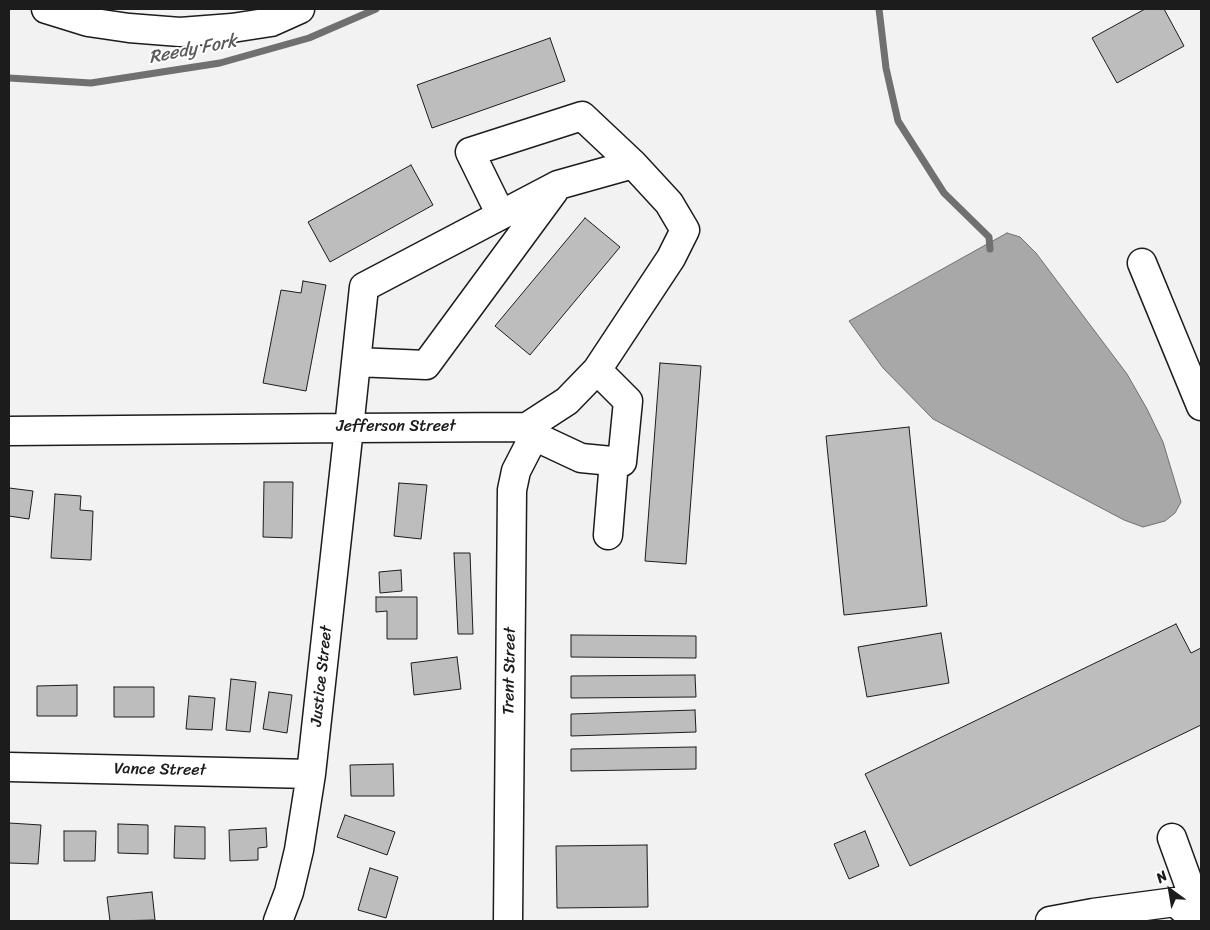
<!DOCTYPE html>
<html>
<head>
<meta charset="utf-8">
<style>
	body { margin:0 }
	#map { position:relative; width:1210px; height:930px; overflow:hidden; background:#f2f2f2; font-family:Sriracha,sans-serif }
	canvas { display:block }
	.frame { position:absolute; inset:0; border:10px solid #1c1c1c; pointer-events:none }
	.north { position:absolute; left:1145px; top:865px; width:50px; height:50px; -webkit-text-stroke:4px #fff; paint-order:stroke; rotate:328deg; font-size:14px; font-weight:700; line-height:20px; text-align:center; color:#1c1c1c }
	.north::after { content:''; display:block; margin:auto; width:18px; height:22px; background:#1c1c1c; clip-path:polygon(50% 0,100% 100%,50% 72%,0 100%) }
</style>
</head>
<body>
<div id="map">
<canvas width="1210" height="930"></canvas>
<div class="frame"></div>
<div class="north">N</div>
</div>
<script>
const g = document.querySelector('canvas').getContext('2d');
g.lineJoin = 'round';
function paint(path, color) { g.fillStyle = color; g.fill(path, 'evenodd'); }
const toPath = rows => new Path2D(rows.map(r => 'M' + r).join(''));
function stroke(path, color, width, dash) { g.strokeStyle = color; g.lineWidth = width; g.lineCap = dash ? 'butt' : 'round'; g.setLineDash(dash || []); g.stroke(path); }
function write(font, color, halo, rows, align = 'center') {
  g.font = font + ' Sriracha,sans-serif'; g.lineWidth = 4; g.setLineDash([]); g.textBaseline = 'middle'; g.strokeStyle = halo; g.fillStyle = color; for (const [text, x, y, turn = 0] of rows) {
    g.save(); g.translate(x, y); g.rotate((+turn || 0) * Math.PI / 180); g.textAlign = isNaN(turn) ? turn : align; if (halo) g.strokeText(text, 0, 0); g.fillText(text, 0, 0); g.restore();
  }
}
const water = toPath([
	[1007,233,1020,237,1036,253,1127,374,1147,409,1163,442,1181,502,1175,513,1165,521,1143,527,1124,520,933,419,883,368,849,321,1007,233]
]);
paint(water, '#a8a8a8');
stroke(water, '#707070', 1);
stroke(toPath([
	[879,9,886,68,898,121,944,193,989,237,990,249],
	[9,78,91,83,220,63,309,38,376,9]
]), '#707070', 7);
const building = toPath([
	[1145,9,1164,9,1184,46,1117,83,1092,38,1145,9],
	[550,38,565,81,432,128,417,85,550,38],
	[411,165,433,205,330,262,308,222,411,165],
	[585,218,620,247,530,355,495,326,585,218],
	[303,281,326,285,306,391,263,383,281,290,301,293,303,281],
	[660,363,701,366,686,564,645,561,660,363],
	[909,427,927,606,844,615,826,436,909,427],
	[264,482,293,482,292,538,263,537,264,482],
	[399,483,427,485,421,539,394,536,399,483],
	[9,488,33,491,29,519,9,516,9,488],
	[55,494,81,496,80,510,93,511,91,560,51,558,55,494],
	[454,553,470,553,473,634,458,634,454,553],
	[401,570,402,591,380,593,379,572,401,570],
	[376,597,417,597,417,639,387,639,387,611,376,612,376,597],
	[1176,624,1191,653,1201,648,1201,725,910,866,865,774,1176,624],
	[941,633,949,683,867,697,858,647,941,633],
	[571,635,696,636,696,658,571,657,571,635],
	[457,657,461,689,414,695,411,663,457,657],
	[695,675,696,697,571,698,571,676,695,675],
	[231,679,256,682,250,732,226,730,231,679],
	[77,685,77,716,37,716,37,686,77,685],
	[114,687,154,687,154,717,114,717,114,687],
	[269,692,292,695,287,733,263,729,269,692],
	[189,696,215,698,212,730,186,729,189,696],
	[695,710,696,732,571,736,571,714,695,710],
	[696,747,696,769,571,771,571,749,696,747],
	[393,764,394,796,351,796,350,765,393,764],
	[345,815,395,832,387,855,337,837,345,815],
	[9,823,41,825,38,864,9,863,9,823],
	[118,824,148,825,148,854,118,853,118,824],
	[175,826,205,827,205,859,174,858,175,826],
	[266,828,267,847,258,848,258,860,230,861,229,830,266,828],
	[64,831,96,831,95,861,64,861,64,831],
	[865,831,879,866,849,879,834,844,865,831],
	[647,845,648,907,557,908,556,846,647,845],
	[370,868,398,877,386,918,358,910,370,868],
	[152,892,155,920,110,921,107,897,152,892]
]);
paint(building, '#bdbdbd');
stroke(building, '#1c1c1c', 1);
const minor = toPath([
	[46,9,88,22,129,28,180,32,232,28,271,22,300,9],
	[501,215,470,152,582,116,633,164],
	[1142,263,1201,406],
	[356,362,426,365,554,191],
	[9,431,349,428,527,427,567,401,597,370,671,258,685,230,669,203,633,164,558,185,364,287,349,428,311,774,299,850,289,892,278,921],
	[534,436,581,458,622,462,628,401,597,370],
	[608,535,614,461],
	[9,767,311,774],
	[1172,838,1192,893,1182,908],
	[508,921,512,490,516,471,534,436,527,427],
	[1050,921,1093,913,1175,902,1191,916,1194,921]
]);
stroke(minor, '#1c1c1c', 31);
stroke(minor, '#fff', 28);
write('16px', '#1c1c1c', '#fff', [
	["Jefferson Street",396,427],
	["Trent Street",510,671,-89],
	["Justice Street",322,676,-84],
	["Vance Street",160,770,1]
]);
write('italic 18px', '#5b5b5b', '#fff', [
	["Reedy Fork",193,50,-11]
]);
</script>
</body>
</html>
